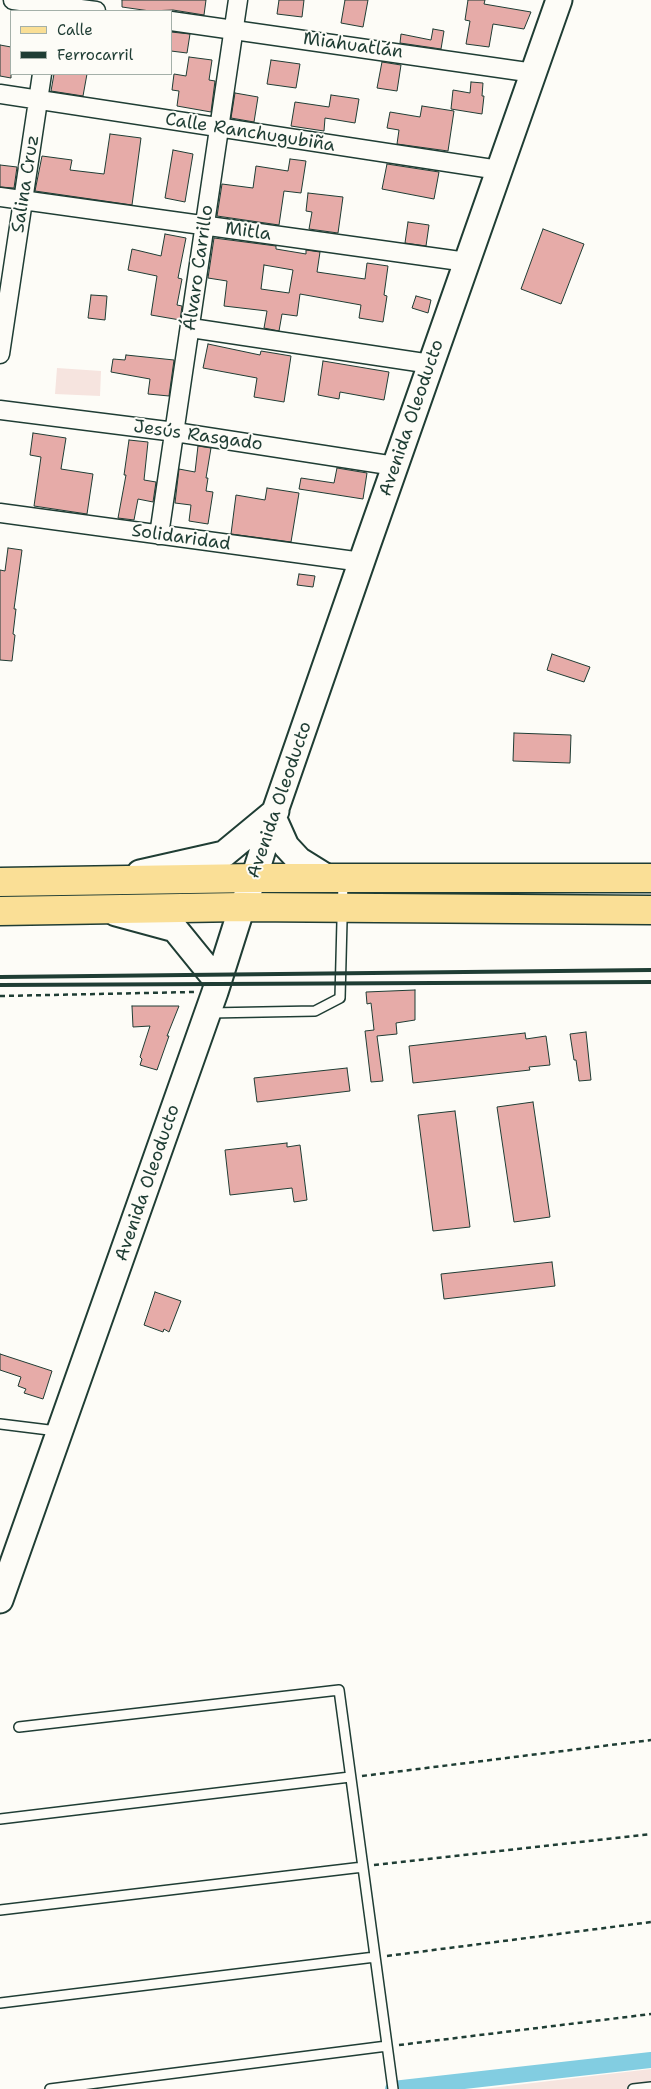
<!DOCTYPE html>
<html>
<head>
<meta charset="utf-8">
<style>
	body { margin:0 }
	#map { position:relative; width:651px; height:2089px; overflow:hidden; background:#fdfcf7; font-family:"Shantell Sans",sans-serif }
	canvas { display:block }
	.legend { position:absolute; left:10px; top:10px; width:162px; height:65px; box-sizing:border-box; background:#fdfcf7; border:1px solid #a4b0a9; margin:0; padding:6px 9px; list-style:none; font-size:15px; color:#1f3d34 }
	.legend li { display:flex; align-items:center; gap:10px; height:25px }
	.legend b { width:25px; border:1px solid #a4b0a9 }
</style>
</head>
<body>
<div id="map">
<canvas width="651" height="2089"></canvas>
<ul class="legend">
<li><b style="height:6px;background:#fadf96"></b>Calle</li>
<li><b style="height:6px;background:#1f3d34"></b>Ferrocarril</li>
</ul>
</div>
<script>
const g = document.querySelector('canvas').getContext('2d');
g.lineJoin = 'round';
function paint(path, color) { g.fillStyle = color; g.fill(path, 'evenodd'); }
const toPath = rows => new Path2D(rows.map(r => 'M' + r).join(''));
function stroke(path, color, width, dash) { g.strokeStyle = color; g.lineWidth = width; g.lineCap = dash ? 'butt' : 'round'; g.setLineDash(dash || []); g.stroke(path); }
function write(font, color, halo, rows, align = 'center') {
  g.font = font + ' "Shantell Sans",sans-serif'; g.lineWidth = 4; g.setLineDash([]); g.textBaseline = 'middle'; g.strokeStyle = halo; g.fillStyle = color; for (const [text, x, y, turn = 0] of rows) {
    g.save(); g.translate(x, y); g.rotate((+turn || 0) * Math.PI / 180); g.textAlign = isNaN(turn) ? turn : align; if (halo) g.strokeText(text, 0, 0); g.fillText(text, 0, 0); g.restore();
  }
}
paint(toPath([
	[57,368,101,371,100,396,55,394],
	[651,2069,651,2089,482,2089]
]), '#f6e4df');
stroke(toPath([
	[393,2089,651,2060]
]), '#82cde1', 16);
const building = toPath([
	[122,0,206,0,204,15,173,10,150,11,122,7,122,0],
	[279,0,304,0,302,17,277,14,279,0],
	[345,0,368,0,363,27,341,23,345,0],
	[468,0,485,0,484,4,531,12,524,29,493,24,489,47,466,44,470,21,465,20,468,0],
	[433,29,444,31,441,49,400,43,401,34,431,40,433,29],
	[171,32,190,34,187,53,171,51,171,32],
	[0,45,11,47,11,78,0,76,0,45],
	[189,57,212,60,209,80,215,81,211,112,177,106,179,91,172,90,174,74,186,76,189,57],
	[271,60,300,64,296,88,267,84,271,60],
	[382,62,401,65,397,91,377,88,382,62],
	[54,74,87,74,83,96,51,91,54,74],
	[471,82,483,83,482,96,484,96,482,114,451,109,453,90,470,93,471,82],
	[235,93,258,97,254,122,231,118,235,93],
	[331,95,359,99,355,123,325,118,324,131,291,126,295,102,329,107,331,95],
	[422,106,454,111,448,151,397,144,399,130,387,128,390,112,420,117,422,106],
	[110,134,141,138,132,205,35,191,42,156,72,160,70,170,104,174,110,134],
	[173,150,193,154,185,202,165,198,173,150],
	[290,159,306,161,301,193,284,191,279,225,217,216,222,184,253,188,256,166,288,171,290,159],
	[387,164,439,172,434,199,382,189,387,164],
	[0,165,17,167,14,188,0,187,0,165],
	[308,193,343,197,338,233,309,229,312,212,306,211,308,193],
	[408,222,429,225,426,246,405,243,408,222],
	[543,229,584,244,561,304,521,289,543,229],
	[165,234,186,238,178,278,182,279,177,305,182,306,180,320,151,315,157,276,128,270,132,249,161,256,165,234],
	[214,238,276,246,276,249,306,254,306,250,320,252,317,272,365,279,367,263,388,266,384,295,387,296,383,322,359,318,361,305,300,294,297,316,282,314,279,331,264,328,267,311,224,306,227,281,208,278,214,238],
	[264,265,293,270,289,293,261,289,264,265],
	[91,295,107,296,105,320,88,318,91,295],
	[416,296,431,300,428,313,412,308,416,296],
	[208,344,260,355,261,351,291,356,284,402,254,397,257,378,203,368,208,344],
	[126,355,174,360,169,396,148,394,150,379,111,372,113,359,125,360,126,355],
	[323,361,389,372,384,400,340,392,339,399,318,395,323,361],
	[33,433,66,438,61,469,93,474,87,514,34,506,41,457,30,455,33,433],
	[129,440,148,442,144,480,156,482,153,502,138,499,134,520,118,518,126,475,124,475,129,440],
	[198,446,211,448,206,478,208,478,206,491,213,492,208,524,189,521,191,505,175,503,179,469,195,472,198,446],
	[337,468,367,473,363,499,299,489,301,478,334,483,337,468],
	[267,488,299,493,291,542,231,534,236,495,265,500,267,488],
	[8,548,22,550,14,609,16,609,13,634,15,635,12,661,0,660,0,570,5,571,8,548],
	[299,574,315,576,313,587,297,585,299,574],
	[552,654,590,667,584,682,547,670,552,654],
	[514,733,571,735,570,763,513,761,514,733],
	[415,990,415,1020,396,1023,397,1034,377,1036,383,1081,371,1082,365,1031,374,1030,371,1003,367,1004,366,992,415,990],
	[132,1006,179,1006,167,1036,169,1036,157,1070,140,1065,142,1059,140,1057,150,1026,133,1027,132,1006],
	[586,1032,591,1080,579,1081,576,1060,574,1060,570,1034,586,1032],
	[525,1033,526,1039,546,1036,550,1065,529,1067,530,1070,413,1083,409,1046,525,1033],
	[347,1068,350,1091,257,1102,254,1078,347,1068],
	[533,1102,550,1217,514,1222,497,1107,533,1102],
	[455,1111,470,1227,433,1231,418,1115,455,1111],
	[287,1143,287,1147,300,1145,307,1200,294,1202,292,1188,230,1195,225,1150,287,1143],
	[552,1262,555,1286,444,1299,441,1274,552,1262],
	[155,1292,181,1301,169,1332,164,1329,163,1332,144,1325,155,1292],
	[0,1354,52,1371,43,1399,24,1393,26,1389,18,1386,21,1377,0,1370,0,1354]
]);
paint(building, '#e6aba8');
stroke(building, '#1f3d34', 1);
const service = toPath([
	[210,1013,315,1011,340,998,343,882],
	[0,1424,57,1431],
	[19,1727,339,1690,393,2089],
	[0,1819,350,1777],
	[0,1910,363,1867],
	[0,2003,375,1957],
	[50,2089,387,2046],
	[633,2089,651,2087]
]);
const minor = toPath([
	[13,0,96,11],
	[171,21,534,73],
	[0,94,499,170],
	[0,197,467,262],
	[191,328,431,364],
	[0,354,42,74],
	[0,410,175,432,395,466],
	[0,513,362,562],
	[159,535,238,0]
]);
const secondary = toPath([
	[273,817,286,846,299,860,328,878],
	[140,873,224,854,276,811],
	[116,913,175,929,218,982],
	[0,1600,215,992,242,907,254,878,273,817,367,546,559,0]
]);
const primary = toPath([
	[0,882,254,878,651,878],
	[0,911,242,907,651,910]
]);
stroke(service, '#1f3d34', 12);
stroke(minor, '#1f3d34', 21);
stroke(secondary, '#1f3d34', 29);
stroke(primary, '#1f3d34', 31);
stroke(toPath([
	[0,996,194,992],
	[362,1776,651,1740],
	[374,1865,651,1834],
	[387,1956,651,1922],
	[399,2045,651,2014]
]), '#1f3d34', 2.5, [5, 4]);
stroke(service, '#fdfcf7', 9);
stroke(minor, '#fdfcf7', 18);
stroke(secondary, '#fdfcf7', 25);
stroke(primary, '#fadf96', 28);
stroke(toPath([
	[0,977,651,970],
	[0,985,651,982]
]), '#1f3d34', 4);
write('18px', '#1f3d34', '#fdfcf7', [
	["Miahuatlán",353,46,8],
	["Calle Ranchugubiña",250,133,9],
	["Salina Cruz",26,184,-81],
	["Mitla",248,232,8],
	["Álvaro Carrillo",199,268,-82],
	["Avenida Oleoducto",412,418,-71],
	["Jesús Rasgado",198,436,8],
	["Solidaridad",181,538,8],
	["Avenida Oleoducto",280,800,-71],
	["Avenida Oleoducto",148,1183,-71]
]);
</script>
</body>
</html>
